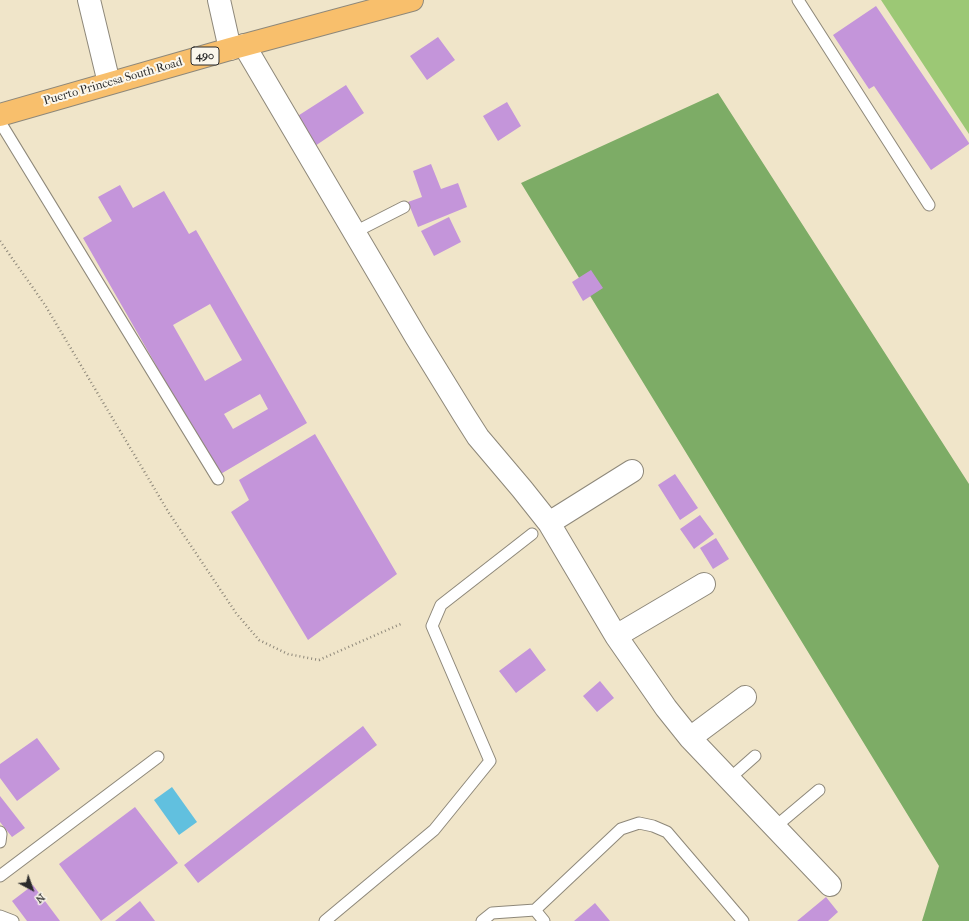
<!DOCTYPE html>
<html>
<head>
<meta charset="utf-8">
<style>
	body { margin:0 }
	#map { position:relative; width:969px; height:921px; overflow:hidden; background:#f0e5c9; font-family:"IM FELL French Canon",serif }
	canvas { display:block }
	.north { position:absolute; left:12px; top:869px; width:40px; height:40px; -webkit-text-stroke:3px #fbf7ec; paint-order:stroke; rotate:139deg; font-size:11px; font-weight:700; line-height:16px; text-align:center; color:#2b2b2b }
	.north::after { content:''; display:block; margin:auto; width:14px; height:18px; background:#2b2b2b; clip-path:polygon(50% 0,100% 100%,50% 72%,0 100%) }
</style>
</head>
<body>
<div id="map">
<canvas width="969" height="921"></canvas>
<div class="north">N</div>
</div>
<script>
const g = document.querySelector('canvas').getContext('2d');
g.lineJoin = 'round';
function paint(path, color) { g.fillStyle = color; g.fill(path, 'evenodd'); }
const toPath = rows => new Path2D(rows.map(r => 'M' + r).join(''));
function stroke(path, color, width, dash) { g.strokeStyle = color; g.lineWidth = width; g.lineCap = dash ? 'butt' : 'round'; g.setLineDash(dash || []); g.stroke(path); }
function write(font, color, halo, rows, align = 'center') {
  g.font = font + ' "IM FELL French Canon",serif'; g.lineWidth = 4; g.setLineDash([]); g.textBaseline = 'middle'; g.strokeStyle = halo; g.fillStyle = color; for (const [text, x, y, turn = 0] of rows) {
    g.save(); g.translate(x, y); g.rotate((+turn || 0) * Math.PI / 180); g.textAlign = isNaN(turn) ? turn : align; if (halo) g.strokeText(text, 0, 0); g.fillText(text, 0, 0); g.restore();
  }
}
paint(toPath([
	[881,0,969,0,969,134]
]), '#9cc875');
paint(toPath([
	[718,93,969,484,969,921,922,921,939,866,521,183]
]), '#7dac66');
paint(toPath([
	[172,787,197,822,179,835,154,800]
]), '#61c0df');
paint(toPath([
	[876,6,969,143,969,144,931,170,874,86,869,89,833,35],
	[438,37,455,60,427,80,410,56],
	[346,85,364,113,312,148,293,119],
	[507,102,521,126,498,141,483,116],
	[431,164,441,189,458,183,467,207,418,227,408,202,422,197,413,171],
	[120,185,133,208,164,191,189,234,196,230,307,423,219,475,83,238,112,221,98,197],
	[210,304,242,360,205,381,173,325],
	[260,394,268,409,233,429,224,414],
	[449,217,461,242,434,256,421,231],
	[591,270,603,288,583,301,572,282],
	[315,434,397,574,308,640,231,512,249,500,239,480],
	[675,474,698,508,680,520,658,485],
	[700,515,714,534,694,549,680,529],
	[716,538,729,559,713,569,700,548],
	[530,648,546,670,516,693,499,671],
	[600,681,614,698,597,712,583,696],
	[363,726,377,745,198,883,184,865],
	[37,738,60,769,17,801,0,778,0,764],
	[0,796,25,828,12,837,0,822],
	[135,807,178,863,101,921,59,864],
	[33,885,60,921,27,921,12,901],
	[826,897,838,912,828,921,797,921],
	[140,901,155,921,115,921],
	[595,903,610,921,574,921]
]), '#c495da');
const lane = toPath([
	[798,0,929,205],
	[0,122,218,479],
	[355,232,404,207],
	[729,779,755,756],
	[775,827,819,790],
	[0,832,1,834,0,842],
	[0,876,158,757],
	[535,910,544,921],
	[0,916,13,921],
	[325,921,434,830,490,761,432,626,441,605,532,534],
	[482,921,492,913,535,910,621,829,639,823,653,826,667,832,743,921]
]);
const street = toPath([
	[89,0,109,83],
	[219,0,230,49],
	[244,45,416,337,464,415,478,437,522,489,549,523,616,636,666,708,690,738,830,885],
	[549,523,632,471],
	[616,636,704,584],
	[690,738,745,697]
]);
const primary = toPath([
	[0,115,230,49,412,0]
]);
stroke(lane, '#8e887a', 13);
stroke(street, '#8e887a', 24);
stroke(primary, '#8e887a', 24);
stroke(toPath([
	[0,241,45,305,169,513,236,613,259,640,288,654,319,660,403,623]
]), '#8e887a', 2.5, [1, 3]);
stroke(lane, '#fff', 11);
stroke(street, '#fff', 22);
stroke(primary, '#f8bf6c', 22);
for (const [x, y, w] of [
	[205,56,28]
]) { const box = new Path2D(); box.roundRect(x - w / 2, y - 9, w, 18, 3); g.fillStyle = '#fbf7ec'; g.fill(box); stroke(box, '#2b2b2b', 1); }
write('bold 11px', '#2b2b2b', null, [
	["490",205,56]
]);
write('12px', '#2b2b2b', '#fbf7ec', [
	["Puerto Princesa South Road",113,82,-16]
]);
</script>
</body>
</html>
